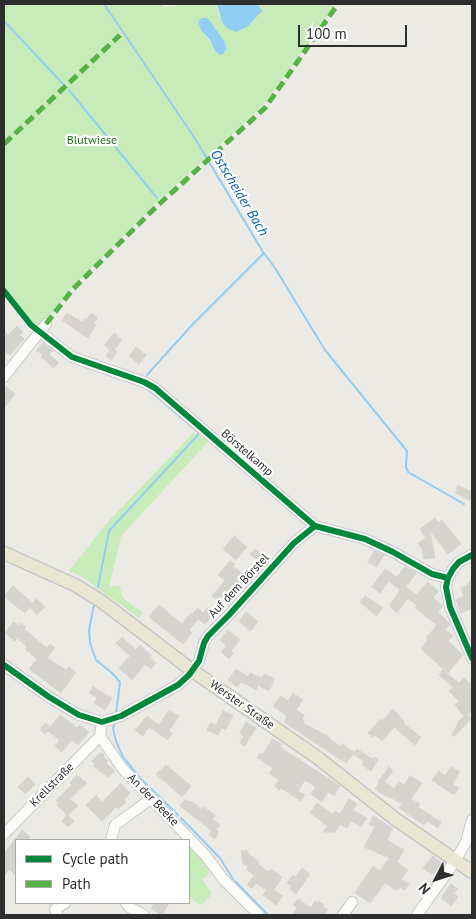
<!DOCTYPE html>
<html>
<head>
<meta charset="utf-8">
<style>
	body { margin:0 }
	#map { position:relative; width:476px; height:919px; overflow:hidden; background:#eceae4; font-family:"PT Sans",sans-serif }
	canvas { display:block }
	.frame { position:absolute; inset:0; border:5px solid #2e2e2e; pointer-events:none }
	.legend { position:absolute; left:15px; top:839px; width:175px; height:65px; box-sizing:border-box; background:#fff; border:1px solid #ababab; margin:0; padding:6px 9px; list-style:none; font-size:15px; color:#2e2e2e }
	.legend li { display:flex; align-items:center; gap:10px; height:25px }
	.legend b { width:25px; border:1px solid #ababab }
	.north { position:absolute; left:411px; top:854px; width:50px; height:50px; -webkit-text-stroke:4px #fff; paint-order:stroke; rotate:230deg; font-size:14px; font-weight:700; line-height:20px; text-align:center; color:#2e2e2e }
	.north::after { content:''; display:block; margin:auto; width:18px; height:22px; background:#2e2e2e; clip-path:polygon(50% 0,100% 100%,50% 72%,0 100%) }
	.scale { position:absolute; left:298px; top:25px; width:109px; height:22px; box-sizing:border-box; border:2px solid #2e2e2e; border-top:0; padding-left:6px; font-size:15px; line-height:18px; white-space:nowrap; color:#2e2e2e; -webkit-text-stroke:4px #fff; paint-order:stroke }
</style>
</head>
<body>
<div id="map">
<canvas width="476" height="919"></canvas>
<div class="frame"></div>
<ul class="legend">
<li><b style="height:6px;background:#00873e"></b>Cycle path</li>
<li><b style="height:6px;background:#56b246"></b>Path</li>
</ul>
<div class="north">N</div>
<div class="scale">100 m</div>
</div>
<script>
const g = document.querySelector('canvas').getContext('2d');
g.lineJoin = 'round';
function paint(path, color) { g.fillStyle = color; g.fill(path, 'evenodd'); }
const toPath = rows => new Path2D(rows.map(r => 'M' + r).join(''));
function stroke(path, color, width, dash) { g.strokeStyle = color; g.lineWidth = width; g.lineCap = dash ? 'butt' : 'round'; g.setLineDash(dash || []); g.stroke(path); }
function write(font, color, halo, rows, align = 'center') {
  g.font = font + ' "PT Sans",sans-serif'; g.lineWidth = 4.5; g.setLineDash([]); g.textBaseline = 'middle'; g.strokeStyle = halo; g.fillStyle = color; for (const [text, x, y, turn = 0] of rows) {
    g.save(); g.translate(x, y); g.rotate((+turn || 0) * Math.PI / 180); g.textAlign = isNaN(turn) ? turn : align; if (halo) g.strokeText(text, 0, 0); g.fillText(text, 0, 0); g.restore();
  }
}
paint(toPath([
	[4,4,162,4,163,7,175,7,176,4,217,4,219,16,247,27,261,7,258,4,278,5,336,4,263,106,154,205,72,288,42,326,33,323,4,286],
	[199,26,214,26,226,45,227,50,224,53,212,44],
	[192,431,209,441,121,536,109,587,119,585,123,598,143,613,139,618,81,576,69,571,106,524,193,433],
	[189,845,210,866,208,875,202,879,212,894,201,905,189,898,189,877,195,881,189,876]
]), '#c8ebba');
paint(toPath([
	[217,4,258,4,262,11,247,27,236,32,227,28,222,22],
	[202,18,207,18,210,21,224,41,227,49,224,53,221,55,216,52,210,40,201,30,198,22]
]), '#92cdf3');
stroke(toPath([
	[104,4,194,137,263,252,263,254,192,325,147,375],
	[4,21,63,84],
	[69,90,157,198],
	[264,253,275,268,325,350,407,451,406,467,408,472,464,504],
	[98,587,109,531,198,435,198,432,150,391],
	[94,605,89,630,90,643,96,660,111,672,120,682,116,714],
	[115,721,113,728,116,741,123,757,140,778,178,815],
	[181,818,220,858,233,879],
	[235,881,268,915]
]), '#92cdf3', 2);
const building = toPath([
	[67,313,82,322,85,318,87,319,91,313,98,318,94,323,96,325,88,338,62,320,67,313],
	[17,326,23,332,20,335,24,339,10,355,7,353,4,357,4,330,8,335,17,326],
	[114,333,122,340,114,350,117,352,111,360,106,356,110,350,104,345,114,333],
	[43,343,53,350,49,354,59,363,54,368,41,357,43,355,36,350,43,343],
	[136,347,146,355,139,364,129,356,136,347],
	[7,387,15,394,4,408,4,390,7,387],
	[458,485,472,492,472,501,455,493,458,485],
	[435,518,438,523,442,520,461,544,448,554,430,531,435,558,424,559,422,549,418,543,426,538,420,529,435,518],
	[234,536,247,547,236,560,223,549,234,536],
	[255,549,269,560,264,566,250,554,255,549],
	[374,551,384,555,377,567,368,562,374,551],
	[230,561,235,564,233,566,248,578,238,591,235,588,222,604,212,596,225,580,218,575,230,561],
	[405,567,416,573,406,587,416,595,428,582,438,591,433,598,443,606,438,612,450,624,445,630,453,636,448,641,463,655,448,673,421,649,428,640,426,638,437,625,415,608,417,606,408,598,397,613,389,606,400,590,389,581,380,593,372,587,385,569,397,577,405,567],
	[472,579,472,600,470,601,472,608,461,613,456,600,464,596,461,588,466,586,472,579],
	[13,586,33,603,36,599,45,607,37,615,30,607,25,613,17,607,4,596,13,586],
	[365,596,383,608,376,616,360,602,365,596],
	[159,605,182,624,191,613,192,614,198,608,203,613,208,607,214,613,205,624,198,619,189,630,192,633,183,644,149,617,159,605],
	[246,612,258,622,250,631,239,621,246,612],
	[14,622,18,626,21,623,26,627,24,629,47,648,50,644,55,648,47,658,66,670,69,667,76,672,61,693,29,669,37,659,25,649,27,647,17,638,15,641,5,633,14,622],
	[228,630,240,640,231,651,233,653,229,659,221,652,226,646,220,640,228,630],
	[122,637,136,650,140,645,152,656,150,658,156,663,151,669,145,664,132,680,119,668,130,656,116,643,122,637],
	[236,669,248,677,250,673,262,678,264,674,275,679,269,691,258,685,256,690,241,682,237,687,228,680,236,669],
	[443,670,459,683,464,678,472,685,472,710,468,715,471,719,455,736,452,735,459,721,464,716,455,705,459,701,449,691,453,687,439,675,443,670],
	[93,687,112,698,105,710,94,703,97,698,89,693,93,687],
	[293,693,303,700,296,710,304,715,302,719,304,721,303,723,331,738,330,739,340,746,342,744,354,752,353,754,357,749,372,759,374,757,378,760,371,771,362,765,364,761,353,754,346,763,284,722,287,716,273,706,281,696,288,701,293,693],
	[393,709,404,721,403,723,421,737,415,745,394,727,382,741,375,735,373,737,368,733,380,719,382,721,393,709],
	[169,710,179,716,169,731,172,733,168,740,149,727,143,736,135,730,147,716,159,725,169,710],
	[223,711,233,715,226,730,222,728,218,735,207,730,210,723,216,725,223,711],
	[60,715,77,728,80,725,89,732,78,745,72,740,62,752,55,746,60,740,48,731,45,734,40,730,45,723,50,727,60,715],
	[246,722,256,728,245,746,240,743,244,736,240,733,246,722],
	[272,739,282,744,280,747,340,786,334,796,328,792,322,802,311,794,316,787,305,780,298,791,305,795,301,801,281,788,279,790,275,786,279,780,269,773,273,768,257,758,260,753,263,754,272,739],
	[100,753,103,753,104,757,108,761,106,763,115,771,108,777,93,766,95,764,92,761,100,753],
	[166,765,191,786,182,797,156,774,166,765],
	[389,767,393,771,384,782,394,789,399,781,404,785,410,776,422,783,411,799,420,804,418,807,441,822,438,828,427,821,424,825,399,808,402,804,388,796,387,797,375,789,379,783,378,782,389,767],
	[451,767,460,772,452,784,459,788,454,795,432,780,439,771,445,776,451,767],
	[77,775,87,783,70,799,78,806,68,815,74,821,68,827,62,821,67,815,57,805,59,804,56,800,72,785,70,783,77,775],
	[28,777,35,784,25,794,18,787,28,777],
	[121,783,130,793,124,799,126,802,118,809,116,807,102,821,86,805,96,795,102,802,121,783],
	[349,799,357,804,353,810,367,818,361,827,351,821,347,828,340,824,335,832,323,832,328,826,310,813,317,803,332,814,335,811,340,814,349,799],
	[185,800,192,802,202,809,204,807,215,815,212,819,220,824,216,830,219,832,215,839,209,835,212,831,180,806,185,800],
	[373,816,393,828,387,840,404,850,397,862,408,870,401,879,409,884,405,890,400,887,397,891,385,883,370,903,355,893,373,866,380,871,389,858,364,847,375,827,369,824,373,816],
	[22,830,30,837,27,840,16,840,16,876,9,869,4,876,4,854,22,830],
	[247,850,250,855,259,862,259,865,268,872,271,869,282,877,274,890,283,896,276,905,263,895,266,890,256,883,252,888,247,885,254,875,246,869,248,867,243,864,241,851,247,850],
	[433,856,442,864,432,875,423,868,433,856],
	[302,868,310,874,296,894,290,889,292,886,287,883,293,875,295,877,302,868],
	[451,884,458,889,454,893,458,897,451,906,441,898,451,884],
	[298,899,311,908,315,901,316,903,318,901,324,905,323,907,328,910,324,915,292,915,297,908,293,905,298,899],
	[154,903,169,903,162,915,151,909,154,903]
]);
paint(building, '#d5d3ce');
stroke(building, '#d7d5d0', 1);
const minor = toPath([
	[39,331,72,357,144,382,155,388,315,526,365,539,393,552,432,574,448,578],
	[4,377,46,324],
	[472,555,459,562,453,569,448,578,446,587,450,607,472,658],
	[4,665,49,697,79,715,102,722,121,716,178,685,189,675,199,661,204,643,208,636,229,615,294,543,315,526],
	[102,722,100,736,122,768,206,856,223,879,259,915],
	[4,834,100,736],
	[111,840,115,825,152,798],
	[126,903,129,907,144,915],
	[57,915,55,909,65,903],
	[343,915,352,902],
	[417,915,455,861,466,842,472,820]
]);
const major = toPath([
	[4,553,75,585,101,601,193,671,318,758,394,818,472,872]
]);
stroke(minor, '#cac9c9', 12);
stroke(major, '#c6c6c4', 15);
stroke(minor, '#fcfcfb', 10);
stroke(major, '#e9e7d4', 12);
stroke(toPath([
	[4,144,120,35],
	[46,324,73,289,156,207,265,108,338,4]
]), '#56b246', 5, [10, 5]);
stroke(toPath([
	[4,291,31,325,72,357,144,382,155,388,315,526,365,539,393,552,432,574,448,578],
	[472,555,459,562,453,569,448,578,446,587,450,607,472,658],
	[4,665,49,697,79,715,102,722,121,716,178,685,189,675,199,661,204,643,208,636,229,615,294,543,315,526]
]), '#00873e', 6);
write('12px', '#1c7414', '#fff', [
	["Blutwiese",92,141]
]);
write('12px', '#2e2e2e', '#fff', [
	["Börstelkamp",247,453,41],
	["Auf dem Börstel",239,586,-47],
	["Werster Straße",242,705,35],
	["Krellstraße",52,785,-45],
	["An der Beeke",153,800,46]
]);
write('italic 14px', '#015daf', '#fff', [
	["Ostscheider Bach",239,193,59]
]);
</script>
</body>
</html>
